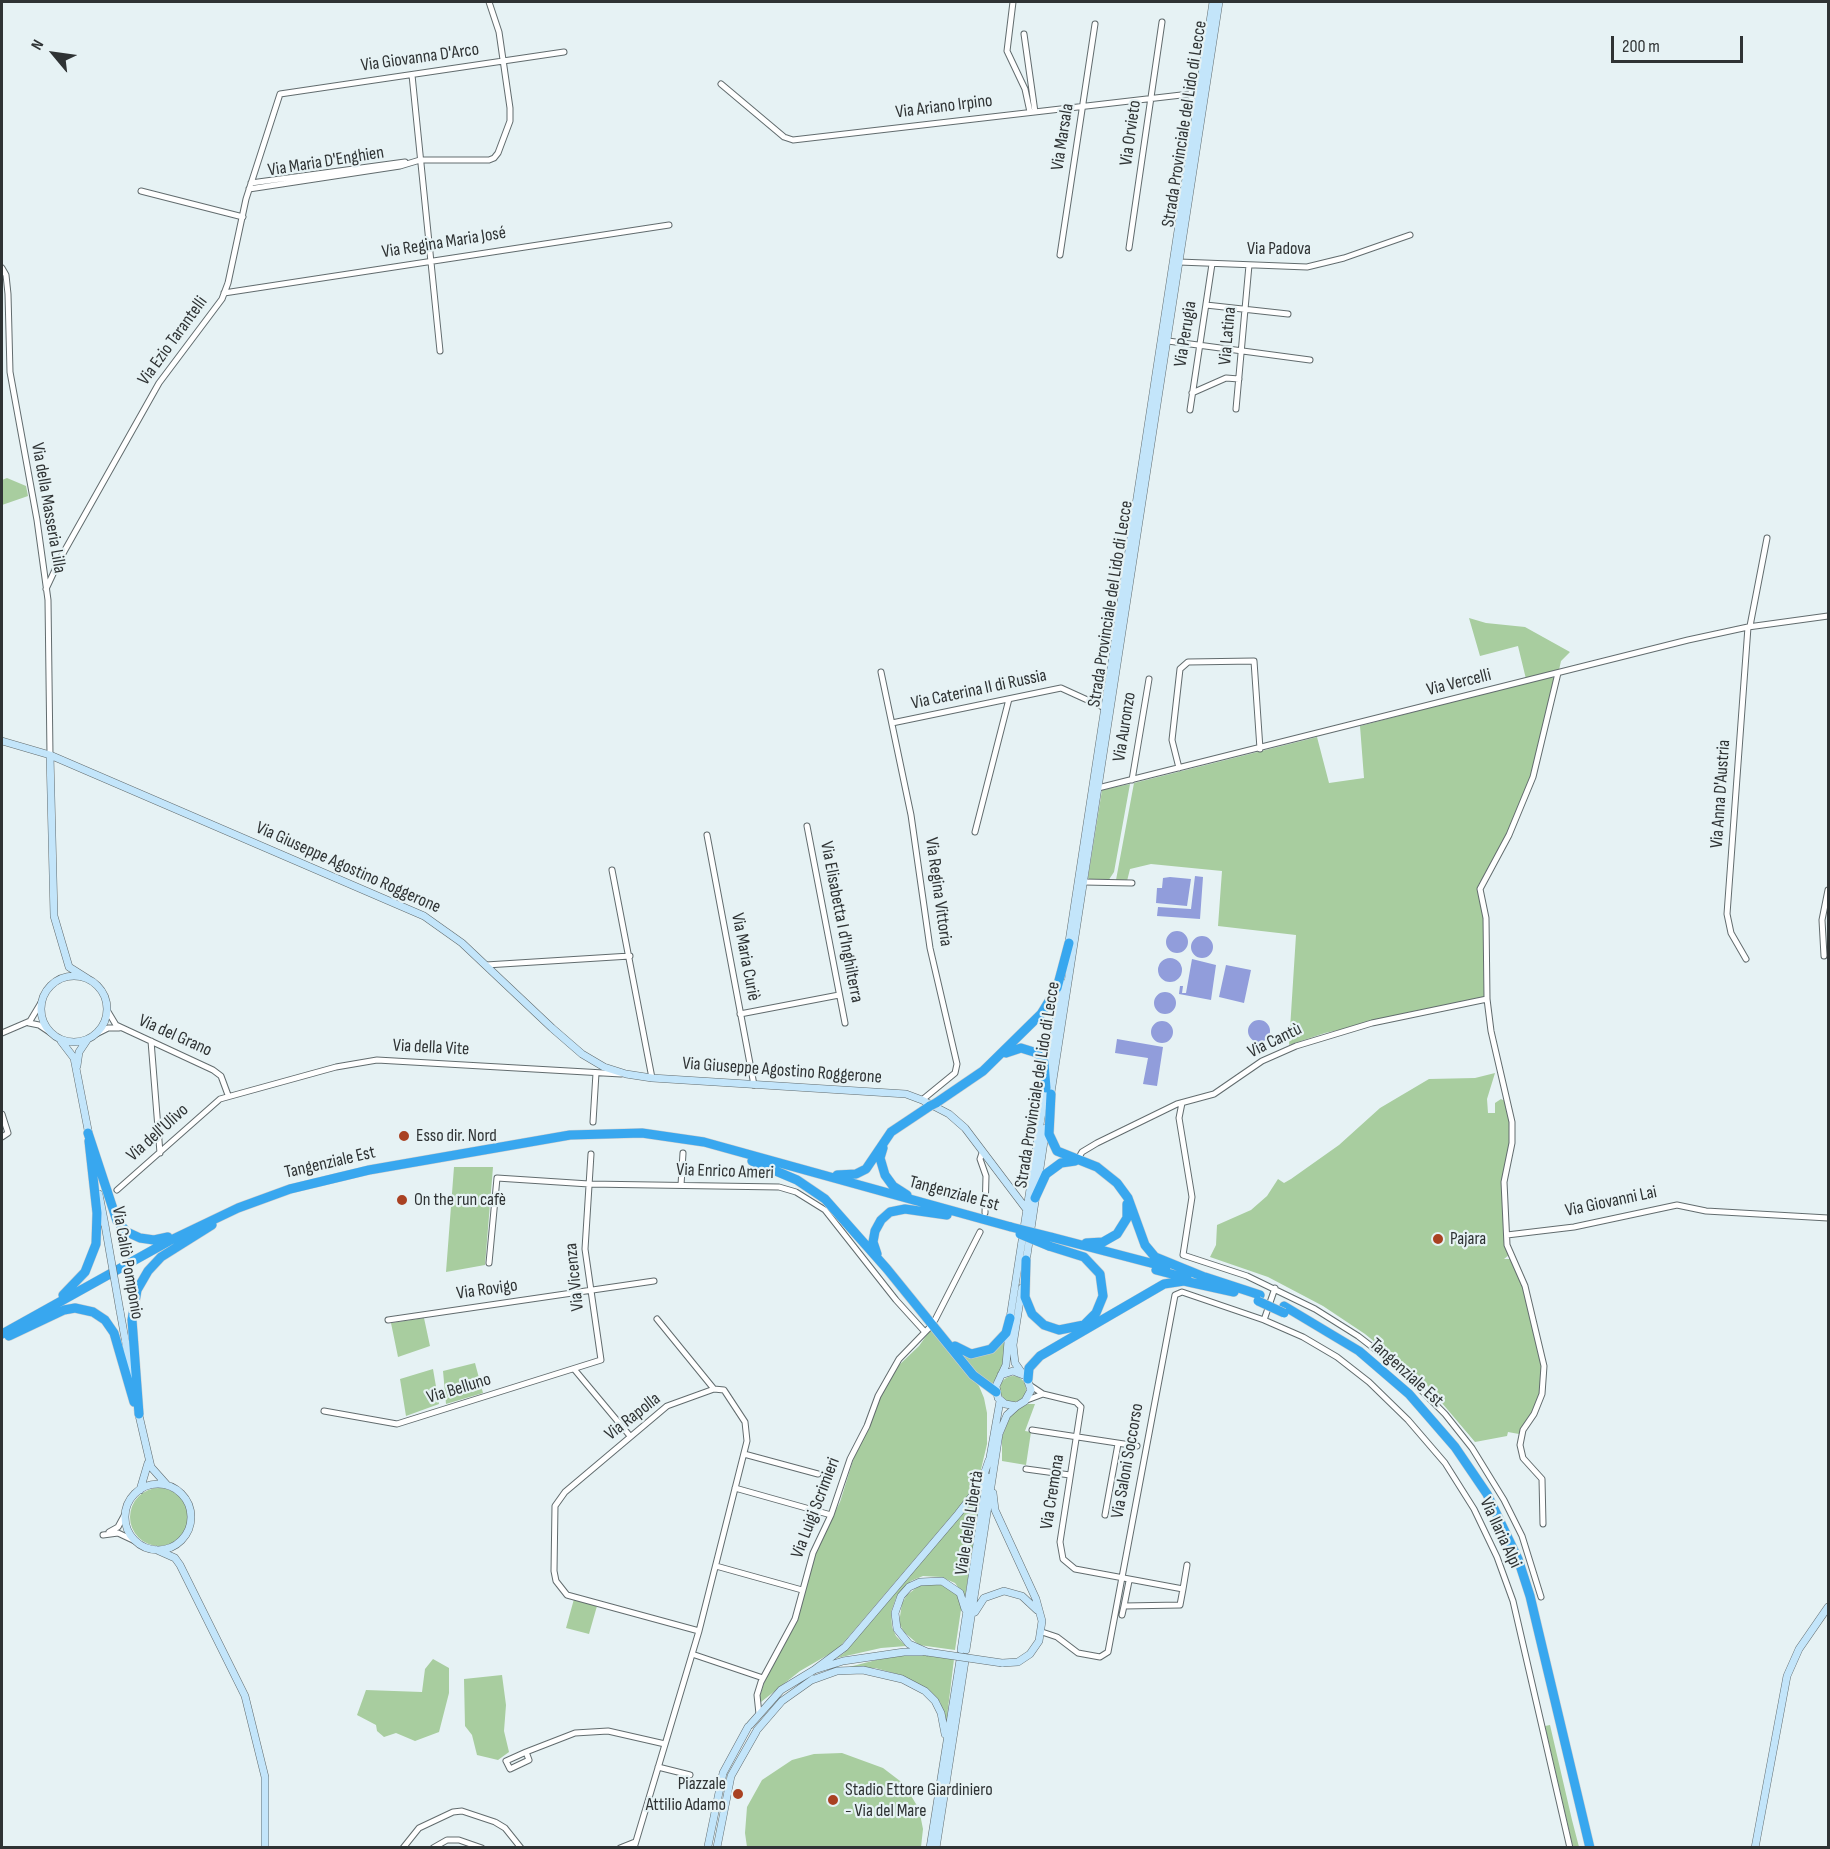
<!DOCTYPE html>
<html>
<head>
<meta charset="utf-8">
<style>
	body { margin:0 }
	#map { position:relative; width:1830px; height:1849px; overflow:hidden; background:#e6f2f4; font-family:"Sofia Sans Condensed",sans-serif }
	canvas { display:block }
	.frame { position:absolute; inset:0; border:3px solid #2f3334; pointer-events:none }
	.north { position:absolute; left:24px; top:24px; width:60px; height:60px; -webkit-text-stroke:4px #e6f2f4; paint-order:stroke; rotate:299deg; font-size:16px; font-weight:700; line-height:24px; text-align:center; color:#2f3334 }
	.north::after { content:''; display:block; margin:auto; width:21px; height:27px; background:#2f3334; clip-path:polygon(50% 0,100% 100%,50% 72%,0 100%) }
	.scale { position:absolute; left:1611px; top:36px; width:132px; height:27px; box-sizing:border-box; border:3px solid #2f3334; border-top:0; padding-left:8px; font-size:18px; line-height:21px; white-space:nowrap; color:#2f3334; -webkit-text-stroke:4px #e6f2f4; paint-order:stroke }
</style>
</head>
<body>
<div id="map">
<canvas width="1830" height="1849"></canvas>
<div class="frame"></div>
<div class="north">N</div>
<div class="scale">200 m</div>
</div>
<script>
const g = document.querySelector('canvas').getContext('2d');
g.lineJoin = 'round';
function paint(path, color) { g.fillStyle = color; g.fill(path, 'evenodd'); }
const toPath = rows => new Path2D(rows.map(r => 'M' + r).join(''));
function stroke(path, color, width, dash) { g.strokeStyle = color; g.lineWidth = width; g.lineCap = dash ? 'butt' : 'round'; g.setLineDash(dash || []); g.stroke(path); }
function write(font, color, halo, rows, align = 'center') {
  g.font = font + ' "Sofia Sans Condensed",sans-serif'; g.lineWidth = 4.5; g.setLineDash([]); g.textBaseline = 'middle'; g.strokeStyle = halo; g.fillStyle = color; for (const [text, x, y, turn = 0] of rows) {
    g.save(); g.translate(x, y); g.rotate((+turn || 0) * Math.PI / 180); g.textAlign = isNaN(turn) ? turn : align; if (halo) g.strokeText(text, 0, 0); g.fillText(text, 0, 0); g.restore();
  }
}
paint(toPath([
	[7,478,26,486,28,496,2,505,2,480],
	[1469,618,1486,623,1525,627,1570,652,1561,661,1559,670,1526,679,1518,646,1480,656],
	[1551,676,1555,680,1531,776,1501,847,1478,886,1483,916,1484,998,1325,1033,1289,1045,1296,935,1218,926,1222,871,1151,864,1130,869,1127,881,1116,880,1134,783,1317,737,1329,783,1364,778,1360,726],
	[1130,784,1114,872,1108,881,1091,880,1088,878,1102,790],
	[1495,1073,1487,1099,1488,1113,1495,1113,1495,1103,1501,1099,1505,1101,1510,1116,1511,1136,1506,1161,1506,1245,1509,1255,1504,1259,1511,1259,1522,1281,1543,1368,1539,1399,1532,1415,1519,1434,1508,1432,1507,1436,1475,1442,1425,1383,1365,1334,1323,1306,1268,1277,1210,1257,1216,1245,1217,1225,1251,1210,1267,1196,1278,1179,1284,1183,1291,1179,1339,1145,1380,1108,1429,1079,1475,1078],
	[454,1167,493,1167,485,1265,446,1272],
	[424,1318,430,1346,398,1357,391,1323],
	[931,1329,979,1386,984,1398,987,1413,987,1444,977,1486,838,1649,800,1671,761,1702,759,1699,765,1680,795,1624,817,1548,840,1502,855,1454,880,1398,897,1367,919,1346],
	[1005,1338,1003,1369,992,1384,981,1377,959,1353,972,1356],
	[475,1363,483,1393,446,1404,443,1371],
	[433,1369,439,1404,406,1416,400,1379],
	'1000 1389a13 13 0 1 1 26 0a13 13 0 1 1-26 0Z',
	[1028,1404,1035,1404,1025,1431,1031,1432,1026,1465,1002,1461,1002,1437,1012,1412],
	[983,1484,965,1597,955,1583,941,1577,923,1576,911,1581,896,1598,891,1612,892,1627,896,1636,906,1646,881,1648,837,1658,844,1653,912,1572],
	'130 1517a29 29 0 1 1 58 0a29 29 0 1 1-58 0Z',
	[939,1584,955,1591,962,1603,955,1650,919,1645,904,1632,899,1623,902,1603,907,1595,920,1585],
	[574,1599,597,1606,589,1634,566,1628],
	[914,1654,954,1659,946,1725,940,1702,926,1688,901,1675,875,1668,845,1668,884,1658],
	[433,1659,449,1668,449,1693,439,1732,415,1741,396,1733,384,1737,377,1731,376,1725,357,1715,366,1690,422,1692,425,1669],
	[502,1675,506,1705,504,1731,509,1752,498,1760,477,1755,472,1735,465,1726,464,1679],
	[1550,1725,1572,1820,1579,1847,1573,1847,1545,1726],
	[842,1753,883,1768,904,1784,919,1809,923,1829,921,1847,747,1847,745,1833,747,1807,762,1780,792,1760,814,1754]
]), '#a8cd9f');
paint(toPath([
	[1195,876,1203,877,1200,919,1157,916,1158,907,1191,909],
	[1170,877,1191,879,1187,906,1156,903,1157,888,1162,888,1163,878],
	'1166 942a11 11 0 1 1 22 0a11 11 0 1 1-22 0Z',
	'1191 947a11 11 0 1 1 22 0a11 11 0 1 1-22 0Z',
	'1158 970a12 12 0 1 1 24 0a12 12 0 1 1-24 0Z',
	[1192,959,1216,965,1211,1000,1179,994,1180,986,1183,986,1182,993,1186,993],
	[1226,965,1251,970,1244,1003,1219,997],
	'1154 1003a11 11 0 1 1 22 0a11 11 0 1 1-22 0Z',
	'1248 1031a11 11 0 1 1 22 0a11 11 0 1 1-22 0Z',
	'1151 1032a11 11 0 1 1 22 0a11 11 0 1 1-22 0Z',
	[1117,1039,1163,1047,1157,1086,1143,1084,1148,1058,1115,1053]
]), '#919ddb');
const street = toPath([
	[1013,2,1007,51,1025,89,1030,112],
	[1024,34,1035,112],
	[412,75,440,351],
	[721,84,784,137,793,140,1190,94],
	[1196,108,1190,94,1202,74],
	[251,183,405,162],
	[249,189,400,166,420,160,489,160,494,158,498,153,510,121,510,108,499,32,489,2],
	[141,191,243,217],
	[1129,248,1162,22],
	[1060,255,1095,24],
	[1179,262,1307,267,1344,258,1410,235],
	[2,268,6,275,8,294,10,372,37,520,48,600,50,755],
	[224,293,669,225],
	[1206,305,1288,314],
	[1168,341,1310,360],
	[1192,393,1226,378,1239,379],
	[1236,409,1249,265],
	[1190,410,1212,264],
	[46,589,61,557,159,383,222,299,228,283,246,199,280,94,564,52],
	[1750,626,1767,538],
	[881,672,911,815,930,948,957,1064,955,1073,922,1100],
	[892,723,1061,688,1105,708],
	[1179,768,1172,740,1180,669,1188,662,1254,661,1260,749],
	[1132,780,1149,679],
	[1098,788,1688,640,1748,627,1828,616],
	[807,826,845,1023],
	[975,832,1009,699],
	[707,835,754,1085],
	[612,870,652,1078],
	[1084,882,1132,883],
	[1824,956,1822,920,1828,890],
	[1746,959,1731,933,1727,914,1748,627],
	[486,965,630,956],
	[107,1010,116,1025,213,1070,221,1076,228,1095],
	[740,1014,839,995],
	[29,1023,39,1025,51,1033],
	[2,1033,30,1021,42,1001],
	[94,1035,108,1028,119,1028],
	[151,1041,160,1153],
	[1182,1103,1179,1118,1192,1197,1183,1255,1247,1276,1315,1309,1358,1336,1397,1366,1445,1414,1472,1448,1504,1500,1522,1536,1541,1597],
	[2,1114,8,1133,2,1137],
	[593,1122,596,1073],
	[982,1153,980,1159,986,1176,985,1213],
	[1078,1159,1082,1152,1097,1143,1177,1104,1214,1094,1262,1061,1296,1046,1372,1023,1487,999],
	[681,1185,683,1153],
	[117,1190,220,1099,336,1067,377,1060,621,1074],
	[1507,1235,1574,1227,1677,1205,1706,1211,1828,1218],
	[489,1263,497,1178,589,1184,779,1187,796,1192,825,1210,896,1300,925,1332],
	[657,1319,714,1389],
	[388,1320,654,1281],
	[935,1320,980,1232],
	[1264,1320,1275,1288],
	[574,1369,630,1436],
	[1043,1394,1076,1402,1081,1407,1060,1542,1063,1559,1075,1569,1183,1589,1180,1605,1124,1606,1129,1581],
	[1027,1400,1043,1394,1031,1386],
	[324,1411,397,1424,601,1360,585,1249,591,1154],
	[1032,1430,1137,1446],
	[744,1454,818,1474],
	[1026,1469,1070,1475],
	[735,1488,831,1515],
	[1105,1515,1118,1444],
	[1543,1524,1542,1479,1523,1458,1520,1445,1523,1430,1534,1414,1542,1394,1544,1366,1525,1286,1507,1245,1504,1182,1512,1143,1512,1122,1491,1031,1487,999,1486,918,1480,889,1509,835,1533,777,1558,673],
	[109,1532,118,1527,125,1514],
	[103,1535,118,1533,135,1541],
	[716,1566,802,1590],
	[1183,1589,1187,1565],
	[1122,1615,1124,1606],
	[1042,1632,1057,1637,1078,1653,1100,1657,1108,1652,1175,1295,1182,1292,1264,1320,1303,1337,1337,1357,1369,1382,1408,1420,1445,1463,1474,1509,1497,1557,1513,1601,1570,1848],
	[692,1654,763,1678],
	[759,1714,757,1695,761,1682,795,1619,813,1553,831,1515,850,1459,867,1426,878,1396,899,1359,931,1326],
	[526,1752,529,1760,510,1769,506,1761,526,1752,575,1733,608,1731,665,1744],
	[658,1767,690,1775],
	[403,1848,419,1828,453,1812,462,1811,495,1822,505,1828,521,1848],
	[433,1848,447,1840,459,1840,482,1848],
	[620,1848,635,1842],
	[634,1848,699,1631,747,1441,745,1422,724,1390,714,1389,667,1406,565,1492,555,1506,554,1571,556,1581,567,1595,699,1631]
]);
const secondary = toPath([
	[2,741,50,755,424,916,462,943,552,1028,582,1054,604,1067,626,1074,652,1078,906,1094,922,1100,949,1114,965,1128,1027,1210],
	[50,755,54,916,69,967,88,979],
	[1068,948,1213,2],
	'41 1009a33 33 0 1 1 66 0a33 33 0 1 1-66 0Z',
	[61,1041,74,1058,89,1135],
	[77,1066,79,1052,87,1040],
	[1050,1099,1219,2],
	[99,1194,105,1225],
	[1026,1262,1046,1128],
	[1022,1288,1013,1345,1015,1363,1022,1373],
	[120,1311,133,1383],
	[1001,1375,1013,1371,1026,1376,1031,1390,1025,1401,1017,1406,1005,1404,998,1398,996,1386,1006,1365,1010,1318,1062,983],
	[138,1411,151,1467,167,1485],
	[989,1463,1000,1401],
	'125 1517a33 33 0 1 1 66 0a33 33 0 1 1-66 0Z',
	[140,1490,148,1463],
	[993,1493,995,1510,1036,1599,1042,1621,1039,1641,1030,1654,1018,1662,1002,1663],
	[157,1550,175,1558,180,1565,245,1696,265,1777,265,1848],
	[975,1612,984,1598,1004,1591,1022,1596,1037,1610],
	[961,1650,987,1477],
	[966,1650,999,1434,1007,1415,1017,1406],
	[927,1652,909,1644,897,1629,895,1613,901,1596,909,1587,920,1582,942,1581,960,1593,965,1609],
	[814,1670,845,1647,958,1514,980,1486,989,1460],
	[812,1680,837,1671,863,1670,902,1679,925,1691,935,1701,941,1713,945,1734],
	[750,1725,781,1690,814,1670,843,1661,904,1652,922,1652],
	[757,1730,782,1701,813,1679],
	[708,1846,723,1773,748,1727],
	[717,1847,731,1776,756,1732],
	[930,1848,960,1660],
	[936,1848,965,1661],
	[1755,1848,1787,1676,1799,1649,1828,1607]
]);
const highway = toPath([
	[1006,1053,1021,1048,1037,1053,1044,1062,1046,1088],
	[1051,1094,1049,1134,1057,1151,1097,1167,1117,1183,1128,1198,1145,1245,1155,1257,1209,1279],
	[936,1103,983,1071,1041,1014,1057,988,1069,943],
	[88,1133,117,1221,127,1232,140,1238,154,1240,168,1237],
	[883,1148,880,1158,885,1175,893,1186,907,1195],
	[752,1161,797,1180,825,1199,887,1269,973,1375,996,1392],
	[837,1175,856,1174,866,1169,891,1132,930,1106],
	[1035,1198,1046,1174,1061,1163,1075,1161],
	[1051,1237,1166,1267],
	[1086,1243,1103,1242,1117,1234,1127,1218,1127,1204],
	[877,1254,873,1242,875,1231,881,1220,890,1212,905,1209,947,1215],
	[1026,1260,1025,1297,1032,1314,1044,1325,1059,1330,1084,1325,1096,1313,1103,1296,1100,1274,1084,1257,1049,1246],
	[1156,1270,1187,1278],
	[1205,1277,1260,1295],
	[63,1295,85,1272,96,1244,97,1213,89,1141],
	[1284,1306,1359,1351,1409,1394,1455,1447,1487,1494,1518,1559,1530,1596,1590,1848],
	[2,1334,169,1241,238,1208,290,1189,369,1170,570,1135,642,1133,704,1142,1011,1227],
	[9,1336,64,1310,75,1308,93,1312,105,1320,114,1333,134,1402],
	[955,1346,971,1354,991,1349,1006,1333,1010,1318],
	[1028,1379,1029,1368,1040,1356,1164,1284,1184,1281,1234,1292],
	[139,1414,132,1320,137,1290,148,1271,161,1257,212,1225]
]);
stroke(street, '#626c6e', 7);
stroke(secondary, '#626c6e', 8);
stroke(highway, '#cdcece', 10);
stroke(street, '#fff', 5);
stroke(secondary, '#c3e5fa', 7);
stroke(highway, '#38a7ef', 9);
const secondaryBridge = toPath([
	[105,1225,120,1311],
	[927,1652,1002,1663]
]);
const highwayBridge = toPath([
	[930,1106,936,1103],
	[1011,1227,1051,1237],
	[1020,1234,1049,1246],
	[1258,1301,1284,1313]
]);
stroke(secondaryBridge, '#626c6e', 8, []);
stroke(highwayBridge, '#cdcece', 10, []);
stroke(secondaryBridge, '#c3e5fa', 7);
stroke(highwayBridge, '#38a7ef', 9);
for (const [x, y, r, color] of [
	[404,1136,6,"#a94122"],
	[402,1200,6,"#a94122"],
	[1438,1239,6,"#a94122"],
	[738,1794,6,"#a94122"],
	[833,1800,6,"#a94122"]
]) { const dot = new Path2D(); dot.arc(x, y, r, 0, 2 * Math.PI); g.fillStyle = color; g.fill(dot); stroke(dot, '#e6f2f4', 2); }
write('18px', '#2f3334', '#e6f2f4', [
	["Via Giovanna D'Arco",420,58,-8],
	["Via Ariano Irpino",944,107,-7],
	["Strada Provinciale del Lido di Lecce",1185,124,-81],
	["Via Orvieto",1131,133,-82],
	["Via Marsala",1063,137,-81],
	["Via Maria D'Enghien",326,162,-9],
	["Via Regina Maria José",444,243,-9],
	["Via Padova",1279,249],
	["Via Perugia",1186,334,-81],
	["Via Latina",1228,336,-85],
	["Via Ezio Tarantelli",173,341,-54],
	["Via della Masseria Lilla",48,508,80],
	["Strada Provinciale del Lido di Lecce",1111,604,-81],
	["Via Vercelli",1459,683,-14],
	["Via Caterina II di Russia",979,690,-12],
	["Via Auronzo",1125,727,-81],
	["Via Anna D'Austria",1721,794,-86],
	["Via Giuseppe Agostino Roggerone",348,868,24],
	["Via Regina Vittoria",938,892,82],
	["Via Elisabetta I d'Inghilterra",841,922,79],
	["Via Maria Curiè",745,957,79],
	["Via del Grano",175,1036,24],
	["Via Cantù",1275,1041,-26],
	["Via della Vite",431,1048,3],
	["Via Giuseppe Agostino Roggerone",782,1071,4],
	["Strada Provinciale del Lido di Lecce",1038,1085,-81],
	["Via dell'Ulivo",158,1133,-42],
	["Tangenziale Est",330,1163,-13],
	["Via Enrico Ameri",725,1172,2],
	["Tangenziale Est",954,1194,15],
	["Via Giovanni Lai",1611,1202,-12],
	["Via Caliò Pomponio",127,1263,80],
	["Via Vicenza",575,1277,-96],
	["Via Rovigo",487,1290,-8],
	["Tangenziale Est",1406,1373,42],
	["Via Belluno",459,1389,-17],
	["Via Rapolla",633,1417,-38],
	["Via Saloni Soccorso",1128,1461,-80],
	["Via Cremona",1053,1492,-81],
	["Via Luigi Scrimieri",816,1508,-69],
	["Viale della Libertà",970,1523,-81],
	["Via Ilaria Alpi",1500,1533,65]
]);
write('18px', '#2f3334', '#e6f2f4', [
	["Esso dir. Nord",416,1136],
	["On the run cafè",414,1200],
	["Pajara",1450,1239],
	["Piazzale",726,1784,"right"],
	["Attilio Adamo",726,1805,"right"],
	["Stadio Ettore Giardiniero",845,1790],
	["- Via del Mare",845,1811]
], 'left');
</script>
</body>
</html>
